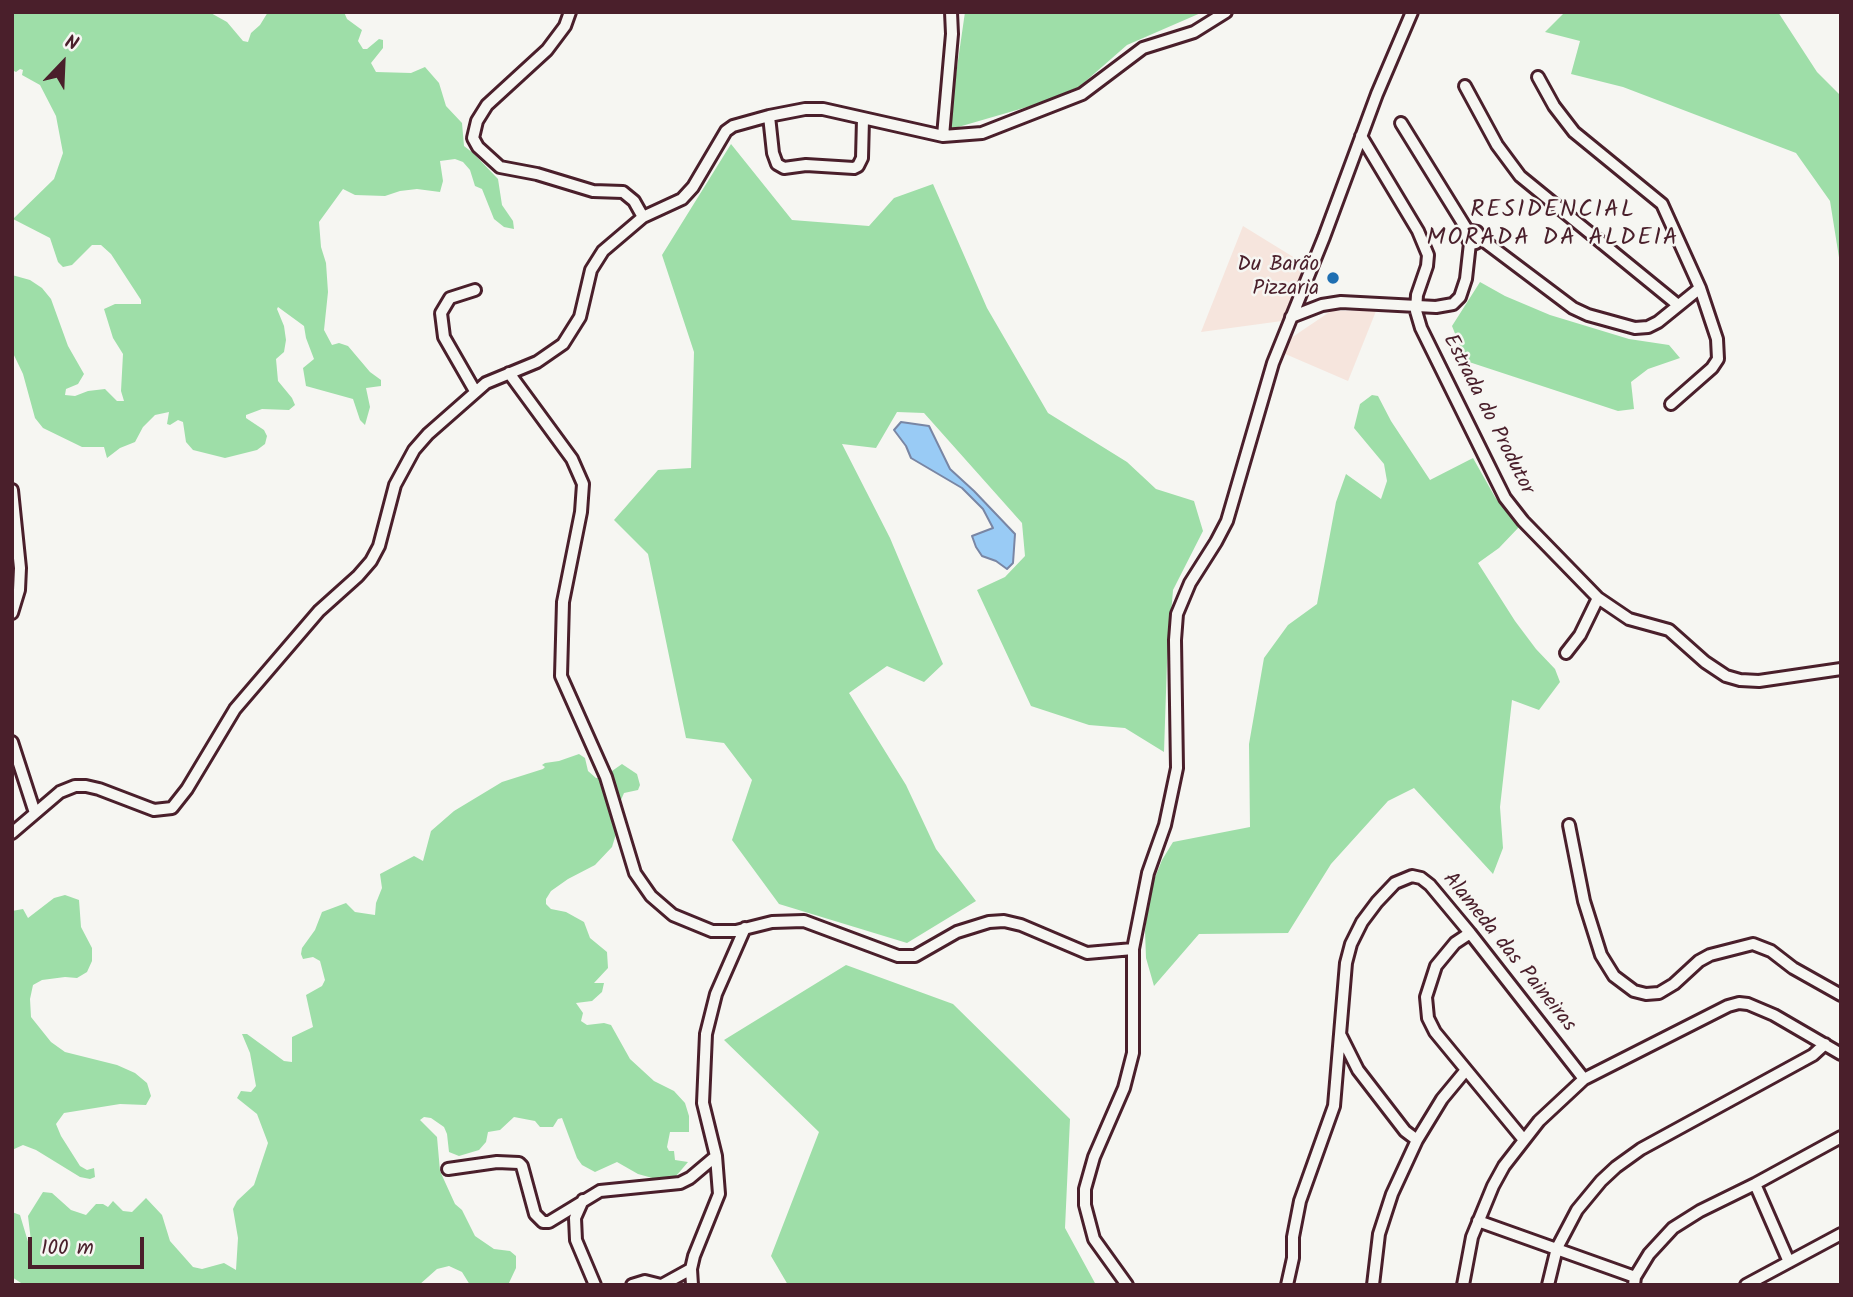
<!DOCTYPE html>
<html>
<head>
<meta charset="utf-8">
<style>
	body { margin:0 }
	#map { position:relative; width:1853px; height:1297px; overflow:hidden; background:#f6f6f2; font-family:Kalam,sans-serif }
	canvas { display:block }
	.frame { position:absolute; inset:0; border:14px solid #4a1f2b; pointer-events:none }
	.north { position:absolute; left:28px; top:28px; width:70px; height:70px; -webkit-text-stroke:5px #f6f6f2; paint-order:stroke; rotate:23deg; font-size:19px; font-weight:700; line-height:28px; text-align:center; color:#4a1f2b }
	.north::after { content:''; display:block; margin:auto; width:24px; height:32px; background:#4a1f2b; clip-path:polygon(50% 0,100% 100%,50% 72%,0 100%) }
	.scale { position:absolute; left:28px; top:1237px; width:116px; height:32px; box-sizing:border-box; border:4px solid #4a1f2b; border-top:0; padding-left:9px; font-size:21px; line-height:24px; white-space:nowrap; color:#4a1f2b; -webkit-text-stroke:5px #f6f6f2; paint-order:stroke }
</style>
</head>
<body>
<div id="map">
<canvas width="1853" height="1297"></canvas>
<div class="frame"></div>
<div class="north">N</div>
<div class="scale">100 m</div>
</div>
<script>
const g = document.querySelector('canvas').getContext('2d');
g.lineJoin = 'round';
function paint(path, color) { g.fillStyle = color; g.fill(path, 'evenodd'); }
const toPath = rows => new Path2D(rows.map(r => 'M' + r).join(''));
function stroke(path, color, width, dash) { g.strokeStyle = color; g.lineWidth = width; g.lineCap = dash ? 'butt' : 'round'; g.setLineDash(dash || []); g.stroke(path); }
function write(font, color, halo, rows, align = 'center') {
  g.font = font + ' Kalam,sans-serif'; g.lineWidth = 5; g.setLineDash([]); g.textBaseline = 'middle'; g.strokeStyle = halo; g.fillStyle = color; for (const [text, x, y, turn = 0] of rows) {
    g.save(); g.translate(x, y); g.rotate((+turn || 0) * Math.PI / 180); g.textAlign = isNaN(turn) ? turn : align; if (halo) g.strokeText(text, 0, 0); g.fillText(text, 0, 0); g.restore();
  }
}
paint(toPath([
	[1243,226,1303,263,1305,270,1282,321,1201,332],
	[1331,311,1376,311,1348,381,1283,353,1291,338]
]), '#f6e5dd');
paint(toPath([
	[12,12,209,12,227,22,243,41,248,42,251,33,260,25,268,12,344,12,347,19,362,30,358,41,363,49,367,49,379,39,383,40,383,48,371,63,376,72,411,73,425,67,439,83,446,106,462,123,464,146,473,153,498,179,502,205,513,221,514,229,504,227,494,219,482,189,475,186,470,170,463,162,455,159,440,161,443,181,440,192,417,189,400,191,385,196,355,195,343,189,319,222,321,247,326,263,328,292,324,330,332,345,339,343,348,346,370,372,381,380,381,386,366,388,370,407,365,425,360,420,353,399,306,386,303,368,314,359,306,338,304,326,278,307,277,309,284,326,286,340,284,352,276,359,278,381,292,398,295,405,289,410,262,409,246,415,246,418,264,430,267,436,265,444,257,450,225,458,193,450,186,442,183,422,178,420,170,425,167,424,169,412,155,415,143,427,135,442,120,448,107,458,104,447,82,447,43,428,35,418,23,374,12,351,12,275,30,280,42,288,51,299,68,346,84,374,78,384,66,389,65,395,75,396,88,391,105,389,117,401,124,401,121,391,123,354,113,338,104,309,115,304,141,304,141,300,111,254,101,245,92,245,72,265,63,267,58,262,50,238,13,219,54,179,63,153,56,116,40,85,22,75,23,70,20,69,16,72,12,70],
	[965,12,1203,12,1127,45,1079,87,1034,105,948,130],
	[1565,12,1778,12,1817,72,1841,96,1841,270,1830,201,1796,153,1623,87,1571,74,1580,41,1545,32],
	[731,144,792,220,869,226,894,198,933,184,987,308,1048,413,1127,462,1156,489,1194,501,1203,531,1173,590,1167,662,1164,752,1125,728,1089,725,1031,706,977,590,1005,577,1025,556,1022,523,924,413,897,412,876,448,842,444,890,538,943,664,924,682,887,666,849,693,906,785,936,849,976,901,907,943,779,904,732,840,752,780,724,743,686,738,648,554,614,520,658,470,691,468,694,352,662,255],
	[1480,282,1505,296,1550,315,1629,339,1669,345,1680,358,1648,369,1631,382,1634,409,1618,411,1466,361,1452,326],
	[1372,395,1378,396,1391,421,1430,480,1473,458,1495,497,1519,527,1499,548,1478,563,1515,621,1536,649,1555,669,1560,682,1539,710,1512,700,1500,807,1503,848,1493,874,1414,788,1388,801,1331,864,1288,933,1199,934,1154,986,1146,958,1145,931,1150,890,1162,860,1173,842,1250,827,1249,744,1264,658,1288,625,1317,604,1336,502,1346,474,1381,499,1387,481,1384,464,1354,428,1360,404],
	[579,754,585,758,588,771,596,778,602,778,622,764,637,774,640,785,638,790,624,793,621,800,627,844,613,810,609,806,616,834,612,847,595,865,568,879,551,891,546,899,546,904,551,909,566,912,584,922,590,938,607,952,608,968,594,983,604,983,602,992,592,1001,576,1003,583,1013,581,1021,587,1025,604,1023,611,1025,630,1059,654,1081,674,1091,685,1103,689,1116,689,1132,670,1132,667,1147,669,1151,674,1151,675,1160,688,1162,671,1182,665,1186,656,1179,638,1174,617,1162,595,1172,582,1165,577,1158,562,1118,558,1119,553,1127,540,1127,535,1121,514,1117,500,1130,488,1132,486,1142,479,1150,459,1156,449,1152,447,1134,444,1127,431,1118,424,1117,420,1120,437,1137,440,1171,455,1204,462,1210,475,1236,494,1249,510,1251,516,1256,516,1268,508,1285,470,1285,462,1272,449,1266,437,1269,419,1285,24,1285,12,1277,12,1212,20,1215,29,1245,31,1241,28,1216,43,1192,52,1193,71,1210,86,1215,96,1204,103,1204,108,1207,113,1201,123,1211,132,1212,146,1198,162,1215,170,1241,193,1267,202,1269,224,1263,236,1270,238,1238,233,1209,237,1201,254,1185,268,1143,257,1114,237,1098,241,1091,251,1092,256,1086,250,1053,242,1034,247,1034,284,1061,292,1062,292,1037,313,1027,306,995,322,986,325,980,320,961,313,957,303,959,301,954,302,948,315,930,322,912,346,903,355,912,375,915,376,903,382,888,380,874,414,856,423,861,431,831,454,811,502,782,543,769,545,767,542,765,545,763,559,761],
	[65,895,79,900,81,927,92,948,92,961,87,972,77,978,65,977,42,980,33,985,30,999,31,1017,51,1042,65,1052,117,1065,135,1073,147,1083,151,1096,146,1105,120,1104,64,1113,56,1124,61,1136,80,1166,87,1170,94,1168,95,1177,90,1179,80,1177,36,1150,23,1145,12,1150,12,911,23,909,28,918,54,898],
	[846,965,953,1004,1070,1119,1065,1228,1096,1285,788,1285,771,1256,819,1132,724,1040]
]), '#9edea8');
const water = toPath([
	[901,422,929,426,950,469,974,491,1015,534,1013,563,1007,569,996,561,982,556,976,547,972,536,993,528,983,509,962,488,911,458,906,446,894,430,901,422]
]);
paint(water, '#99cbf5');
stroke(water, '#7986a4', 2);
const minor = toPath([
	[570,12,565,26,547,50,487,105,477,121,473,138,478,147,500,167,537,174,593,191,623,192,634,201,643,217],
	[1538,77,1554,106,1574,132,1662,204,1700,288,1717,339,1718,359,1712,368,1671,404],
	[1465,86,1497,145,1520,176,1678,305],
	[769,116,773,153,777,164,784,168,806,165,854,168,858,166,862,158,863,119],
	[1401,123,1469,233],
	[943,136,952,34,951,12],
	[1361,136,1418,231,1428,255,1427,266,1417,295,1416,311,1421,328,1496,480,1505,498,1523,521,1598,598,1629,619,1669,630,1705,662,1726,676,1740,680,1759,681,1841,669],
	[1480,238,1476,243,1472,244,1468,240,1467,236,1471,231,1477,232,1480,238,1573,308,1588,315,1635,328,1648,327,1658,322,1700,288],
	[475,290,450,298,441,313,444,337,475,391],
	[1291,317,1322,305,1341,302,1436,307,1453,304,1460,297,1466,279,1470,243],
	[509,373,572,459,583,484,581,512,563,602,561,676,606,777,635,873,651,896,673,915,712,931,736,931,772,922,804,921,898,956,915,956,957,932,989,922,1004,921,1021,925,1087,953,1133,949],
	[12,490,20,568,19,590,12,613],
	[1566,653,1580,635,1598,598],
	[12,742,35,813],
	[1569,825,1584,901,1601,955,1614,976,1634,991,1646,994,1659,993,1674,984,1699,961,1710,955,1753,944,1771,951,1793,968,1841,995],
	[12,833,60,792,75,786,86,786,99,789,154,810,172,808,187,789,235,709,319,611,358,576,371,561,379,546,395,485,414,450,428,434,486,383,537,362,563,344,580,317,591,270,603,251,643,217,682,199,693,187,726,131,733,126,769,116,805,109,823,109,943,136,982,133,1082,94,1143,48,1194,32,1226,12],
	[1470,933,1455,943,1436,966,1426,997,1428,1018,1435,1032,1524,1140],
	[1341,1036,1358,1070,1405,1131,1417,1140],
	[448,1169,497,1162,519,1163,522,1166,535,1214,543,1222,549,1222,600,1191,680,1183,690,1178,716,1156],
	[1755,1184,1789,1262],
	[583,1200,575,1218,576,1240,595,1285],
	[1478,1221,1635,1277],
	[632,1285,645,1281,661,1285],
	[662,1285,691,1269],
	[692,1285,691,1269,694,1256,719,1194,716,1156,703,1103,706,1034,716,994,745,928],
	[1127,1285,1094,1239,1085,1205,1085,1189,1094,1157,1124,1088,1133,1053,1133,949,1148,873,1165,825,1177,768,1175,640,1177,614,1190,583,1216,542,1227,521,1273,363,1324,237,1377,94,1412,12],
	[1287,1285,1293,1258,1293,1237,1300,1201,1334,1106,1346,963,1351,944,1362,922,1377,902,1395,883,1412,876,1421,878,1430,885,1470,933,1584,1079],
	[1373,1285,1379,1234,1392,1194,1417,1140,1442,1099,1466,1070],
	[1463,1285,1472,1237,1493,1186,1504,1166,1539,1121,1584,1079,1728,1006,1739,1003,1748,1004,1774,1015,1841,1054],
	[1548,1285,1557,1248,1577,1210,1601,1181,1616,1167,1641,1149,1813,1055,1825,1044],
	[1634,1285,1635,1277,1649,1254,1673,1228,1700,1211,1755,1184,1841,1137],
	[1746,1285,1841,1234]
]);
stroke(minor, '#4a1f2b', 16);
stroke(minor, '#f6f6f2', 10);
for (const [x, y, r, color] of [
	[1333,278,7,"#1f6fb2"]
]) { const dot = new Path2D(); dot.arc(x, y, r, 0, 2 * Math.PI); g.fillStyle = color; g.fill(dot); stroke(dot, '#f6f6f2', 2.5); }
write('21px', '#4a1f2b', '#f6f6f2', [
	["Du Barão",1319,266],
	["Pizzaria",1319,290]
], 'right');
write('21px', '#4a1f2b', '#f6f6f2', [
	["Estrada do Produtor",1487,415,63],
	["Alameda das Paineiras",1508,953,51]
]);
g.letterSpacing = '2px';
write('24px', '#4a1f2b', '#f6f6f2', [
	["RESIDENCIAL",1553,212],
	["MORADA DA ALDEIA",1553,240]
]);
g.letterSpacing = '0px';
</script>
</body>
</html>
